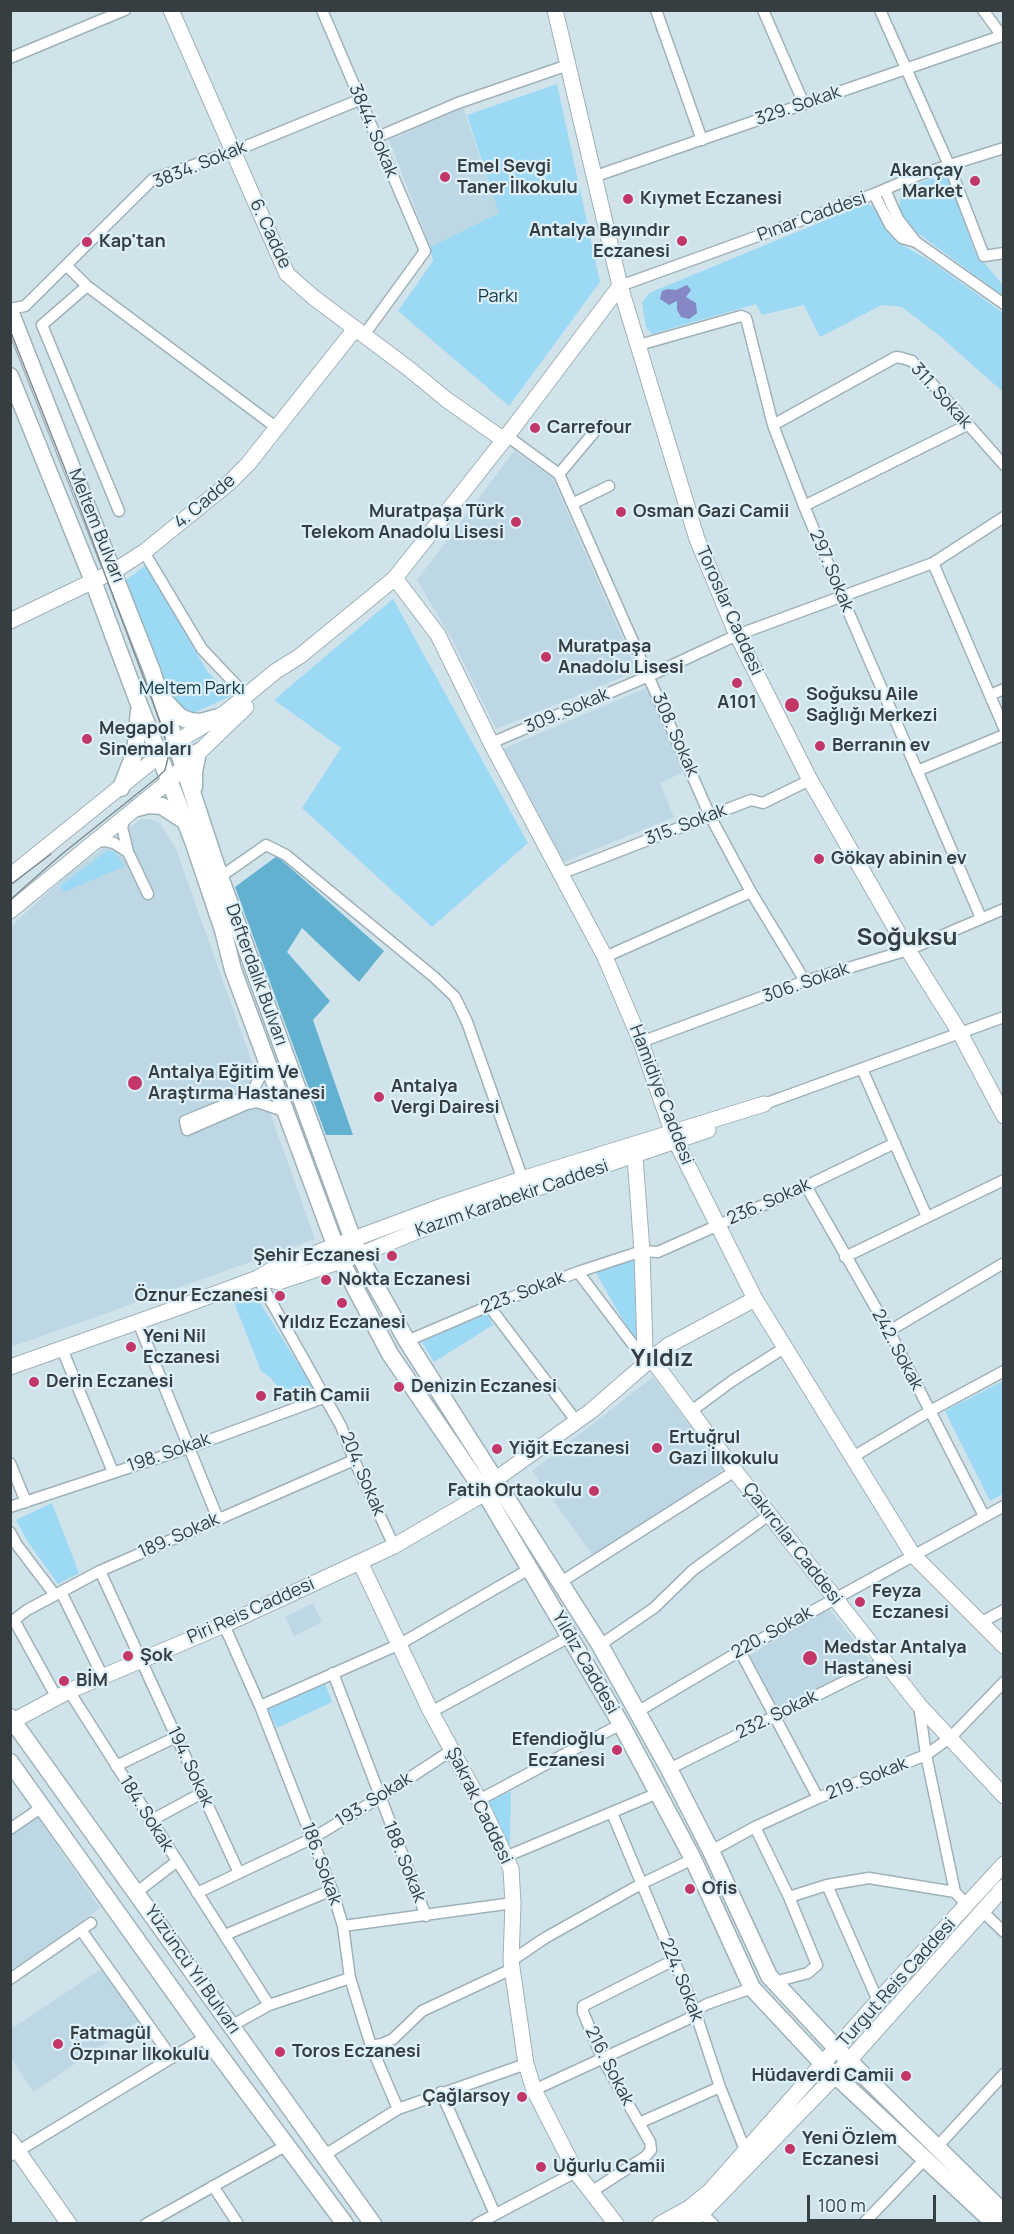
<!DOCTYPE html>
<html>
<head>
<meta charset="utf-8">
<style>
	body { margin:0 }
	#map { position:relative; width:1014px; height:2234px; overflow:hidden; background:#d0e3eb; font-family:Manrope,sans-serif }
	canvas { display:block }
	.frame { position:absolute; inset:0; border:12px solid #363e41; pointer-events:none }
	.scale { position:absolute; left:807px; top:2195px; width:129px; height:27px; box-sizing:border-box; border:3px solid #363e41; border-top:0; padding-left:8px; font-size:18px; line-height:21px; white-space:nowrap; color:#363e41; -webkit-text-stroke:4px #ddf0f9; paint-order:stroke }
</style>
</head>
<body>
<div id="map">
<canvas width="1014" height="2234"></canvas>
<div class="frame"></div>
<div class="scale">100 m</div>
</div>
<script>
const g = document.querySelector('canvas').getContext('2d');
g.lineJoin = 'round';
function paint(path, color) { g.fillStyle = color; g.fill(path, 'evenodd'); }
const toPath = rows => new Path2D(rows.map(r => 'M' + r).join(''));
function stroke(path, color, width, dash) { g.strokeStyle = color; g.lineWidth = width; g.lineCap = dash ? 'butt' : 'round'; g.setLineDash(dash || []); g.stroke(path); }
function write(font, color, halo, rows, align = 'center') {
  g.font = font + ' Manrope,sans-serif'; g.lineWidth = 4.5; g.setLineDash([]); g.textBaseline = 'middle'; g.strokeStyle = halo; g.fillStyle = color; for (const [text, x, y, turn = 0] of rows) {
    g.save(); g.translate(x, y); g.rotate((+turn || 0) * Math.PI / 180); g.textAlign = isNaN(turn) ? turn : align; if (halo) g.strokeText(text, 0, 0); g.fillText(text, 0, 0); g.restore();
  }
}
paint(toPath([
	[463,108,499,213,430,247,389,140],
	[514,451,552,477,637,671,496,729,454,643,417,580],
	[646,688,684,772,660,783,674,817,564,862,503,749],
	[141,819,149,819,160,823,176,849,315,1239,11,1347,10,927,66,876],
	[653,1377,724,1469,594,1557,532,1471],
	[313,1603,322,1622,294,1636,285,1617],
	[829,1609,871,1661,777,1709,750,1655],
	[36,1815,100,1908,11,1971,10,1833],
	[104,1967,139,2021,33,2092,11,2058,11,2029]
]), '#bdd8e4');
paint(toPath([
	[557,84,600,282,509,406,398,311,433,261,430,247,499,213,467,115],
	[949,175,975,252,1003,285,1003,296,911,228,899,211,901,193,924,181],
	[867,203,877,210,897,242,932,262,1003,313,1003,392,941,337,902,307,882,305,820,337,804,305,762,315,756,304,652,334,646,327,642,303,649,293],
	[146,565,207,671,231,696,187,716,178,713,121,584],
	[393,599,528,843,432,927,302,808,341,748,274,700],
	[107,851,114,851,125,866,64,892,60,886],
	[634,1258,640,1339,633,1338,596,1273],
	[255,1295,316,1392,290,1403,271,1378,261,1371,234,1302],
	[487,1313,493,1325,434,1362,422,1342],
	[1003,1381,1003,1494,990,1501,945,1411],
	[52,1503,79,1573,58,1584,28,1542,16,1520],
	[325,1683,332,1702,277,1728,268,1709],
	[511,1791,510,1846,490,1810,489,1805,490,1801]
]), '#9bd9f4');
paint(toPath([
	[277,856,384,951,359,982,302,928,287,952,330,1001,313,1020,353,1135,326,1135,235,887]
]), '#63b1d1');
paint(toPath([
	[687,285,691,290,686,297,696,303,697,313,689,319,681,317,677,310,677,301,669,305,660,299,662,291,668,289,676,290]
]), '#8588c5');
const street = toPath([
	[322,10,425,251,364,335],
	[656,10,702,140],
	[763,10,804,104],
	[880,10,949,165,984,256,1004,253],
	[983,10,1002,36],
	[10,58,125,10],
	[375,138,458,103,568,65],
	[593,177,1004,35],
	[885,190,898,219,916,242,1004,304],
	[874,194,890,225,902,238,916,242],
	[67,266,87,286,277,428],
	[87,286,42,325,119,511],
	[620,286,874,194,921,174,1004,148],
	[10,309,25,306,153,179,232,152,359,100],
	[639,345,734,318,741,316,746,318,773,425,804,506,842,597,981,918],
	[773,425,896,357,902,358,912,361,1004,465],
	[507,436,559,474,710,816,751,892,805,981],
	[559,474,601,424],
	[574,503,609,486],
	[804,506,967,425],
	[144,552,202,649,239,688],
	[933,563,1004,728],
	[990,695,1004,689],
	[491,743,649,676,737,635,933,563,1004,517],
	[917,771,1004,735],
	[125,819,122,827,128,852,148,894],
	[97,842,105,841,114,843,128,852],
	[560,874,751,800,763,803,810,780],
	[220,877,266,845,286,855,434,977,455,997,467,1022,524,1183],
	[605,957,751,892],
	[641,1042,805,981,908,950,1004,909],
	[265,1057,259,1079,253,1090,244,1097,185,1121,187,1130,247,1104,257,1102,284,1111],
	[862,1069,927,1217],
	[764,1104,1004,1017],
	[806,1186,889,1331,984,1516],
	[845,1257,1004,1180],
	[578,1272,634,1346,645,1350],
	[258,1278,341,1426,354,1460,394,1546],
	[489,1306,577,1422],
	[138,1322,218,1519],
	[889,1331,1004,1263],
	[407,1341,489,1306,578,1272,642,1251,658,1252,806,1186,895,1143],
	[62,1349,113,1472],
	[690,1412,732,1381,784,1348],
	[851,1458,930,1411,1004,1371],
	[10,1463,26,1502],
	[10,1507,188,1448,326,1397],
	[10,1532,17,1545,55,1595],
	[100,1571,239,1873],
	[561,1582,735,1471],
	[61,1592,103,1677],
	[14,1620,57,1698],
	[10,1623,27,1610,100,1571,354,1460],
	[980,1623,1004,1610],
	[224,1625,260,1706,332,1890,343,1926,350,1978,371,2046,398,2109],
	[600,1645,654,1608,693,1570,769,1515],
	[740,1651,818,1798],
	[333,1673,426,1916],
	[69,1691,269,2005],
	[919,1705,926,1755,955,1892,967,1905],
	[260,1706,400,1644,531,1568],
	[431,1712,569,1637],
	[637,1712,740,1651,1004,1506],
	[116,1766,176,1737],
	[669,1769,886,1661],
	[479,1800,621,1724],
	[612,1813,695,2011,720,2087,745,2150],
	[150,1821,202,1793],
	[755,1827,789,1897,817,1965,808,1973,774,1982],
	[10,1829,42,1807],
	[711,1851,755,1827,818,1798,926,1755,951,1737,1004,1682],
	[505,1857,658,1793],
	[827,1885,878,2001],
	[137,1892,176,1862],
	[197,1893,313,1838,379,1798,452,1750],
	[789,1897,827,1885,869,1878,955,1892],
	[982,1911,1004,1932],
	[343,1926,513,1903],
	[81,1930,172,2058],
	[225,1935,332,1890],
	[511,1961,545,1938,641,1884,693,1859],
	[10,1979,91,1923],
	[231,2026,269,2005,350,1978],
	[371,2046,382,2044,393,2039,422,2011,512,1969],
	[534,2090,688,2019,695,2011,707,2004,752,1988],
	[441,2092,495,2214],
	[639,2123,720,2087],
	[937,2147,1004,2074],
	[10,2156,206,2037],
	[323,2156,398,2109,526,2064],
	[213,2186,238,2224],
	[591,2192,645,2157,651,2150,650,2142,602,2058,583,2012,583,2006,674,1960],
	[702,2213,713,2224],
	[146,2224,287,2145],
	[477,2224,576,2172],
	[863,2224,925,2159]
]);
const secondary = toPath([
	[171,10,287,274,313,297,408,368,447,400,504,440],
	[555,10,620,286,697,539,737,635,810,780,908,950,960,1033,1004,1116],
	[395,578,438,635,491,743,605,957,641,1042,676,1142,755,1299,913,1555,1004,1646],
	[10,621,114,571,144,552,229,483,248,464,355,329],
	[10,876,176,742,225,713,276,671,300,656,395,578,507,436,620,286],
	[10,911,169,781,246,707],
	[635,1157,642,1251,645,1350,735,1471,919,1705,1004,1796],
	[258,1278,279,1282,359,1255,447,1219,708,1130],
	[10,1367,177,1308,258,1278,273,1269,445,1205,522,1179,764,1104],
	[496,1479,591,1411,651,1359,669,1345,755,1299],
	[360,1562,431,1712,479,1800,511,1869,513,1903,511,1961,526,2064,534,2090,576,2172,616,2224],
	[13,1721,69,1691,224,1625,394,1546,485,1493],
	[10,2140,69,2224],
	[660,2224,689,2208,710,2191,878,2001,1004,1864],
	[684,2224,702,2213,836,2075,1004,1887]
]);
const primary = toPath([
	[10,311,152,671,220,877,353,1240,367,1270,407,1341,600,1645,669,1769,711,1851,769,1976,837,2049,1004,2213],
	[10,376,93,581,137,699,193,841,223,930,233,970,341,1261,390,1354,485,1493,621,1724,693,1859,752,1988,823,2064,995,2224],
	[164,700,180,717,190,721,201,722,215,718],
	[194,787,194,772,198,752],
	[121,788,135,752,139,711],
	[137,808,149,805,162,806,185,821],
	[10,1717,373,2224],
	[10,1762,206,2037,345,2224]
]);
stroke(street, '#9fb1b9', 13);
stroke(secondary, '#9fb1b9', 17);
stroke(primary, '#9fb1b9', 19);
stroke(street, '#fff', 10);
stroke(secondary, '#fff', 15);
stroke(primary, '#fff', 16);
stroke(toPath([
	[10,330,76,497,164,732,168,758,165,770,158,777,62,854,10,900],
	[10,885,51,854]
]), '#7f8c92', 1.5);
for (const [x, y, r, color] of [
	[445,177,6,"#c23668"],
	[975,181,6,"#c23668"],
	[628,199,6,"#c23668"],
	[682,241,6,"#c23668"],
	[87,242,6,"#c23668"],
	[535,428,6,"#c23668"],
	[621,512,6,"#c23668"],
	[516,522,6,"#c23668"],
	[546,657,6,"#c23668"],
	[737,683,6,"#c23668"],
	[792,705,8,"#c23668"],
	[87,739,6,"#c23668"],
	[820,746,6,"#c23668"],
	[819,859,6,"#c23668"],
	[135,1083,8,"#c23668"],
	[379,1097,6,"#c23668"],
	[392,1256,6,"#c23668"],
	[326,1280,6,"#c23668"],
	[280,1296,6,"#c23668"],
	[342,1303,6,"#c23668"],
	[131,1347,6,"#c23668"],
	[34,1382,6,"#c23668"],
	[399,1387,6,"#c23668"],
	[261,1396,6,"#c23668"],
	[657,1448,6,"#c23668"],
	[497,1449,6,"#c23668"],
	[594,1491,6,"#c23668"],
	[860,1602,6,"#c23668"],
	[128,1656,6,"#c23668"],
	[810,1658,8,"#c23668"],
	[64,1681,6,"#c23668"],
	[617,1750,6,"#c23668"],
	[690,1889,6,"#c23668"],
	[58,2044,6,"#c23668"],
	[280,2052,6,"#c23668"],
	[906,2076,6,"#c23668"],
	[522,2097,6,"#c23668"],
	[790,2149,6,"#c23668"],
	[541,2167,6,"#c23668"]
]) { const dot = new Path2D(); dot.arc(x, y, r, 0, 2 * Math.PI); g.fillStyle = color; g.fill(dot); stroke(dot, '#ddf0f9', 2); }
write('18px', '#363e41', '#ddf0f9', [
	["329. Sokak",798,106,-19],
	["3844. Sokak",373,131,67],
	["3834. Sokak",200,165,-22],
	["Pınar Caddesi",812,217,-20],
	["6. Cadde",270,234,65],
	["311. Sokak",941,396,48],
	["4. Cadde",205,502,-40],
	["Meltem Bulvarı",96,526,68],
	["297. Sokak",831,571,67],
	["Toroslar Caddesi",729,611,66],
	["309. Sokak",567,711,-23],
	["308. Sokak",675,735,66],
	["315. Sokak",686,825,-21],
	["Defterdalık Bulvarı",256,975,70],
	["306. Sokak",806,983,-19],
	["Hamidiye Caddesi",661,1095,69],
	["Kazım Karabekir Caddesi",512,1199,-19],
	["236. Sokak",769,1202,-24],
	["223. Sokak",523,1293,-21],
	["242. Sokak",897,1350,62],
	["198. Sokak",169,1453,-19],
	["204. Sokak",362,1474,67],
	["189. Sokak",179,1536,-24],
	["Çakırcılar Caddesi",792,1544,52],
	["Piri Reis Caddesi",251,1611,-24],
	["220. Sokak",772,1633,-29],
	["Yıldız Caddesi",585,1663,60],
	["232. Sokak",777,1715,-26],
	["194. Sokak",190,1767,65],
	["219. Sokak",867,1779,-22],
	["193. Sokak",374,1800,-32],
	["Şakrak Caddesi",479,1806,64],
	["184. Sokak",146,1814,58],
	["188. Sokak",404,1862,68],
	["186. Sokak",321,1864,70],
	["Yüzüncü Yıl Bulvarı",192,1970,55],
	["224. Sokak",681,1980,68],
	["Turgut Reis Caddesi",897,1983,-48],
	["216. Sokak",609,2066,63]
]);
write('bold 18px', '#363e41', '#ddf0f9', [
	["Emel Sevgi",457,167],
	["Taner İlkokulu",457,188],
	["Akançay",963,171,"right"],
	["Market",963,192,"right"],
	["Kıymet Eczanesi",640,199],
	["Antalya Bayındır",670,231,"right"],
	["Eczanesi",670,252,"right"],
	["Kap'tan",99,242],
	["Carrefour",547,428],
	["Muratpaşa Türk",504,512,"right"],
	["Telekom Anadolu Lisesi",504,533,"right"],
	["Osman Gazi Camii",633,512],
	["Muratpaşa",558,647],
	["Anadolu Lisesi",558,668],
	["Soğuksu Aile",806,695],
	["Sağlığı Merkezi",806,716],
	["A101",737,703,"center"],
	["Megapol",99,729],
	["Sinemaları",99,750],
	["Berranın ev",832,746],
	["Gökay abinin ev",831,859],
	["Antalya Eğitim Ve",148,1073],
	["Araştırma Hastanesi",148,1094],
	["Antalya",391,1087],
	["Vergi Dairesi",391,1108],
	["Şehir Eczanesi",380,1256,"right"],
	["Nokta Eczanesi",338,1280],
	["Öznur Eczanesi",268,1296,"right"],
	["Yıldız Eczanesi",342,1323,"center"],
	["Yeni Nil",143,1337],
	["Eczanesi",143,1358],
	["Derin Eczanesi",46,1382],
	["Denizin Eczanesi",411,1387],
	["Fatih Camii",273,1396],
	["Ertuğrul",669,1438],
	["Gazi İlkokulu",669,1459],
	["Yiğit Eczanesi",509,1449],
	["Fatih Ortaokulu",582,1491,"right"],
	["Feyza",872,1592],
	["Eczanesi",872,1613],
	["Medstar Antalya",824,1648],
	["Hastanesi",824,1669],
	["Şok",140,1656],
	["BİM",76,1681],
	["Efendioğlu",605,1740,"right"],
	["Eczanesi",605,1761,"right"],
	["Ofis",702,1889],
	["Fatmagül",70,2034],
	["Özpınar İlkokulu",70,2055],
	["Toros Eczanesi",292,2052],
	["Hüdaverdi Camii",894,2076,"right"],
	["Çağlarsoy",510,2097,"right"],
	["Yeni Özlem",802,2139],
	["Eczanesi",802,2160],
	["Uğurlu Camii",553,2167]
], 'left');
write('18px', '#123745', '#ddf0f9', [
	["Parkı",498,297],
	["Meltem Parkı",192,689]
]);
write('bold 24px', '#363e41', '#ddf0f9', [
	["Soğuksu",907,938],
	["Yıldız",662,1359]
]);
</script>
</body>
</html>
